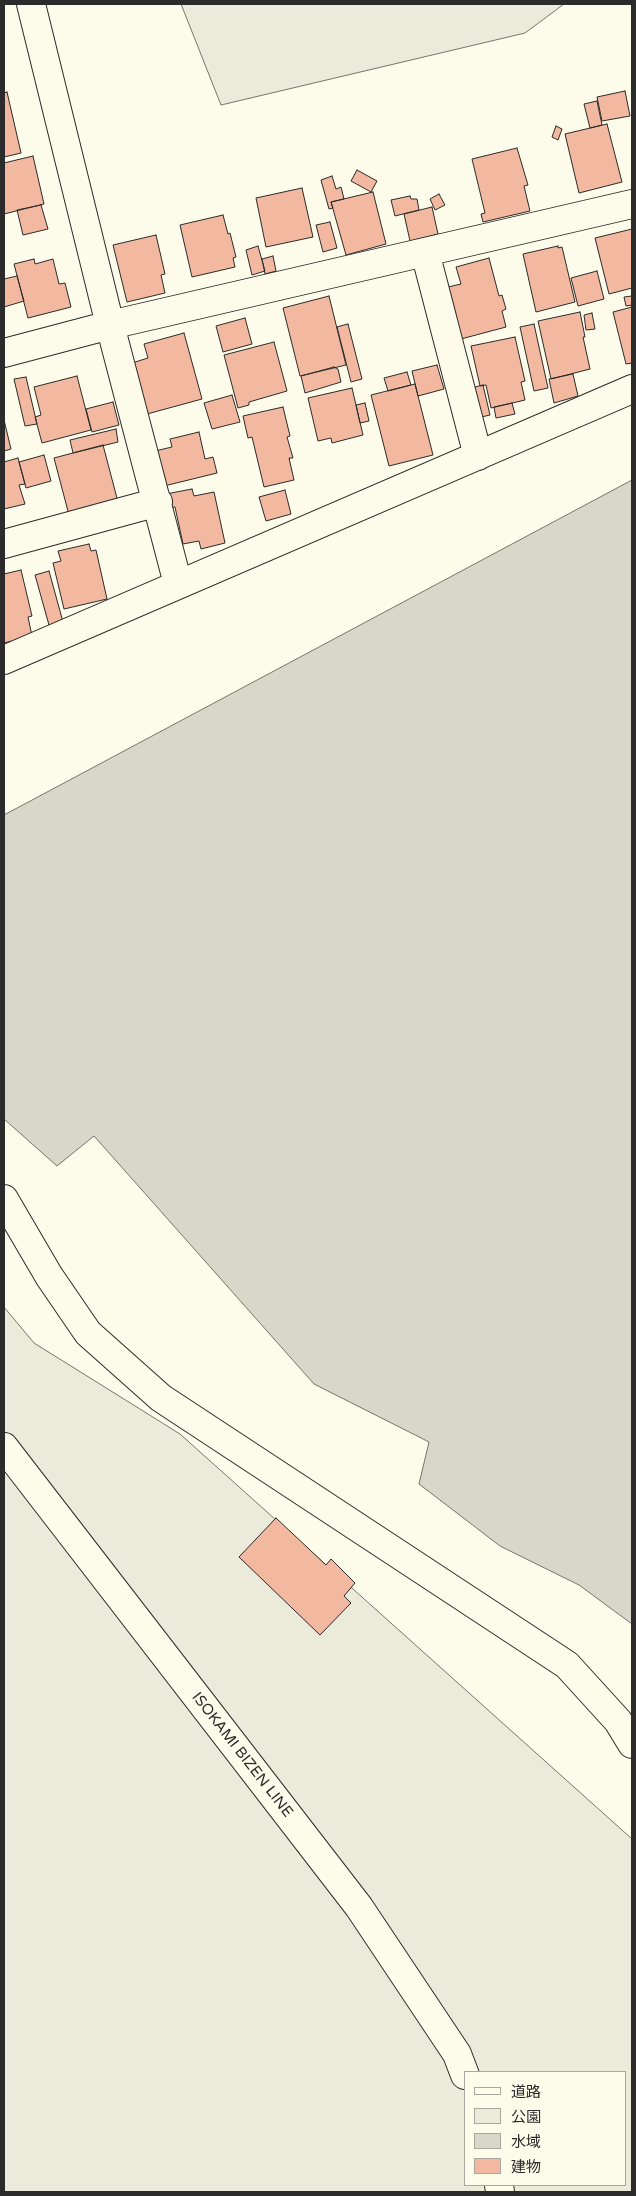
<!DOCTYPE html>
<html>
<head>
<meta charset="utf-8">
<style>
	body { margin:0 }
	#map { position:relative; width:636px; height:2196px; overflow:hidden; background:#fdfbea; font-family:"Varela Round","Noto Sans JP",sans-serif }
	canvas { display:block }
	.frame { position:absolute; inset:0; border:5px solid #2b2b2b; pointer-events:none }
	.legend { position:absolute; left:464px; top:2071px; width:162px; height:115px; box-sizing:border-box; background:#fdfbea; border:1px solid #a9a89e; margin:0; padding:6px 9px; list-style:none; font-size:15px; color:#2b2b2b }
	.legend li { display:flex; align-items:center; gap:10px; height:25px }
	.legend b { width:25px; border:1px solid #a9a89e }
</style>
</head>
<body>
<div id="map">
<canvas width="636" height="2196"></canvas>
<div class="frame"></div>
<ul class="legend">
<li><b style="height:6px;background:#fdfbea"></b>道路</li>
<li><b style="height:14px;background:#ecebdb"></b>公園</li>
<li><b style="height:14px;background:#d8d7c9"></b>水域</li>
<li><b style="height:14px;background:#f2b8a0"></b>建物</li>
</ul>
</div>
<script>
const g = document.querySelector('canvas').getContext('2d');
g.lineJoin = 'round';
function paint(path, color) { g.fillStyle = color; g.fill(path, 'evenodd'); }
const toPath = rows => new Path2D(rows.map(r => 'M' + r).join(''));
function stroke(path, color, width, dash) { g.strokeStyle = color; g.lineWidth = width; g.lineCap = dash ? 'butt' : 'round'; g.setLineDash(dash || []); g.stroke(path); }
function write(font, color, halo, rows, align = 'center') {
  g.font = font + ' "Varela Round",sans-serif'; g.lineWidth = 4; g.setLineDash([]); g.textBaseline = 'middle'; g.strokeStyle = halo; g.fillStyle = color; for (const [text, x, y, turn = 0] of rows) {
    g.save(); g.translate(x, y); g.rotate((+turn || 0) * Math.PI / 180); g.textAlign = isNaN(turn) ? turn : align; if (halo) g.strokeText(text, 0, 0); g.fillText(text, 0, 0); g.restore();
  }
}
const green = toPath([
	[181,4,564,4,525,33,221,105,181,4],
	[4,1307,34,1343,180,1434,632,1839,632,2192,4,2192,4,1307],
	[465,2072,625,2072,625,2185,465,2185,465,2072]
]);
paint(green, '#ecebdb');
stroke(green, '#74746e', 1);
const water = toPath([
	[632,480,632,1624,579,1585,500,1546,419,1484,429,1442,314,1384,94,1136,57,1166,4,1119,4,815,632,480]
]);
paint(water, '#d8d7c9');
stroke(water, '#74746e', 1);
const building = toPath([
	[625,91,630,116,602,121,597,97,625,91],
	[7,92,21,153,4,157,4,93,7,92],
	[597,101,602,125,590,128,584,104,597,101],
	[607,124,622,182,579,193,565,134,607,124],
	[556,126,562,129,558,140,552,137,556,126],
	[517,148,528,185,524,186,530,211,483,222,481,214,485,213,472,159,517,148],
	[33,156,44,204,4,214,4,163,33,156],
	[357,170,377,181,371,192,351,181,357,170],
	[332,176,336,189,341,187,344,199,331,202,333,208,329,209,321,180,332,176],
	[302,188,313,237,266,247,256,198,302,188],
	[373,192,386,244,346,255,331,202,373,192],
	[439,194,445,205,435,210,430,199,439,194],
	[410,196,411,199,417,199,419,210,395,216,391,200,410,196],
	[41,205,48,229,23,235,17,210,41,205],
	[432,207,438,234,410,241,404,214,432,207],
	[223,215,228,234,230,233,236,257,233,258,235,267,192,277,180,225,223,215],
	[330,222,337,248,323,252,316,225,330,222],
	[632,229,632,288,609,294,595,238,632,229],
	[156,235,165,274,161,275,165,293,127,302,113,245,156,235],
	[258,246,265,271,252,275,246,250,258,246],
	[558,246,558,248,562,247,575,302,536,312,523,254,558,246],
	[273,256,276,271,265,274,262,259,273,256],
	[489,258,499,296,502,295,506,309,502,311,506,327,461,339,448,287,461,284,456,267,489,258],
	[34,259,35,264,53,259,59,284,65,283,71,307,28,318,14,264,34,259],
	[597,271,604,299,578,306,571,278,597,271],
	[17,276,24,301,4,307,4,279,17,276],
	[329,296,346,365,300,376,283,308,329,296],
	[632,296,632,305,626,306,624,297,632,296],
	[632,307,632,363,626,364,613,312,632,307],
	[580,312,585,337,583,337,590,369,551,379,538,321,580,312],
	[592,313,595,329,586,330,584,315,592,313],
	[245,318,252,344,223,352,216,326,245,318],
	[348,324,362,379,351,382,337,327,348,324],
	[534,324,548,388,534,391,520,327,534,324],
	[184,333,202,399,147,414,132,363,148,358,144,344,184,333],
	[515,337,525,381,521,382,525,400,491,408,486,385,480,386,471,346,515,337],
	[274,342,287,391,249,402,249,405,238,408,224,355,274,342],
	[437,365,444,389,418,396,412,371,437,365],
	[334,367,338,369,341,382,305,393,301,376,334,367],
	[407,372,411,385,388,391,384,378,407,372],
	[573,374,578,396,554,403,549,379,573,374],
	[77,376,91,430,42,443,35,417,41,415,34,387,77,376],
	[26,377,37,424,25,426,14,379,26,377],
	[415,384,433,455,389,466,371,395,415,384],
	[483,385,490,415,477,418,471,388,483,385],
	[352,388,363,435,332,443,331,438,318,441,308,398,352,388],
	[232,395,240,422,212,429,204,403,232,395],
	[113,402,119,425,92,432,86,409,113,402],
	[365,403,369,421,360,423,356,405,365,403],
	[512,403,515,414,496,418,494,407,512,403],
	[283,407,290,436,287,437,293,458,289,458,294,480,264,487,252,437,248,438,243,416,283,407],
	[4,420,11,449,4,451,4,420],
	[116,429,118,442,73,453,70,440,116,429],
	[199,432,205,459,213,457,217,473,164,486,155,451,172,447,170,439,199,432],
	[103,445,118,502,69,515,54,458,103,445],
	[44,455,51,481,26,488,19,462,44,455],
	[18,458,25,484,19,485,25,504,4,509,4,462,18,458],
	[192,489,194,496,214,492,225,543,201,549,199,541,183,544,175,507,169,508,166,494,192,489],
	[285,490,291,514,266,521,259,497,285,490],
	[89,544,91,551,96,550,107,599,64,609,53,563,61,561,58,551,89,544],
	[21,570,32,616,28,617,32,636,4,643,4,574,21,570],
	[49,571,63,622,49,625,35,575,49,571],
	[276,1518,326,1565,331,1559,355,1583,344,1596,351,1603,320,1635,239,1557,276,1518]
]);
paint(building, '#f2b8a0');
stroke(building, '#2b2b2b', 1);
const minor = toPath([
	[31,4,110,325,178,584],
	[4,353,110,325,425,252],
	[478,456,425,252,632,204],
	[4,544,158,502],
	[4,660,632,389],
	[4,1199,49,1276,88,1333,161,1398,567,1665,618,1721,632,1744]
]);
const major = toPath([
	[4,1447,359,1907,457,2054,465,2075],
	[499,2185,500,2192]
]);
stroke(minor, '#2b2b2b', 30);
stroke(major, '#2b2b2b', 30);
stroke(minor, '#fdfbea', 28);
stroke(major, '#fdfbea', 28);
write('15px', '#2b2b2b', '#fdfbea', [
	["ISOKAMI BIZEN LINE",242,1755,52]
]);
</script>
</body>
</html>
